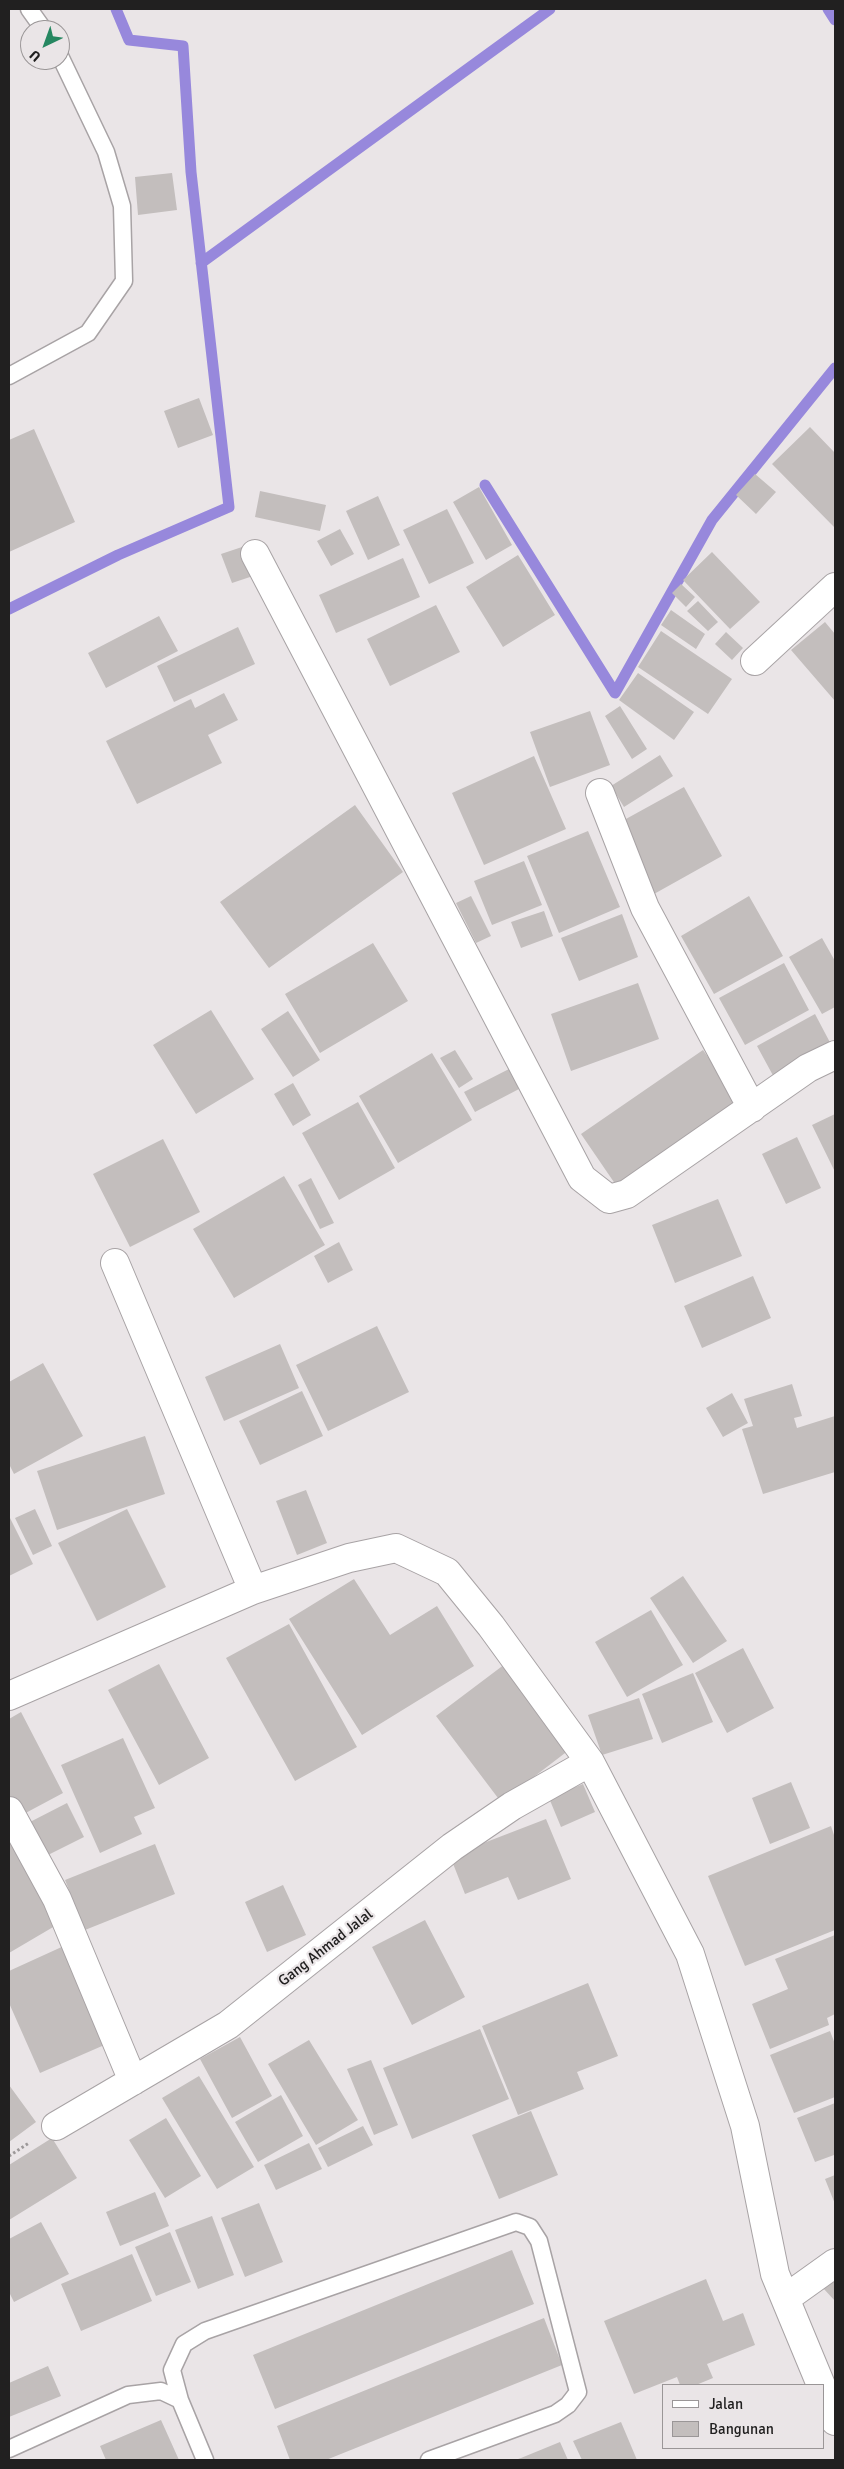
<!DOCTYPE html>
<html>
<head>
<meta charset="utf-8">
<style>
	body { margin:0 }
	#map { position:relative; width:844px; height:2469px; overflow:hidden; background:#eae5e7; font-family:Signika,sans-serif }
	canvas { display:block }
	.frame { position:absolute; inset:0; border:10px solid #212020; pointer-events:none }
	.legend { position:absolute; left:662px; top:2384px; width:162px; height:65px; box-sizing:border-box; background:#eae5e7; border:1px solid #9a9697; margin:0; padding:6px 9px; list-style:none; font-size:15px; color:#212020 }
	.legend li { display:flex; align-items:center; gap:10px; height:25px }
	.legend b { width:25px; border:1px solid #9a9697 }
	.north { position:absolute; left:20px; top:20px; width:50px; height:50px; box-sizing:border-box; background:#eae5e7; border:1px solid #9a9697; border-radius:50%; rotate:222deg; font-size:14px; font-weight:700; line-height:20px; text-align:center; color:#212020 }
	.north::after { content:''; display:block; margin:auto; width:18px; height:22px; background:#268761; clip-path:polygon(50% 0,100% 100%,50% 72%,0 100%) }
</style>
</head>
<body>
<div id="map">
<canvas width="844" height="2469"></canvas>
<div class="frame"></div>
<ul class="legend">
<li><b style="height:6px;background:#fff"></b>Jalan</li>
<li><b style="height:14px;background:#c3bebd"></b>Bangunan</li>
</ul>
<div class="north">U</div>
</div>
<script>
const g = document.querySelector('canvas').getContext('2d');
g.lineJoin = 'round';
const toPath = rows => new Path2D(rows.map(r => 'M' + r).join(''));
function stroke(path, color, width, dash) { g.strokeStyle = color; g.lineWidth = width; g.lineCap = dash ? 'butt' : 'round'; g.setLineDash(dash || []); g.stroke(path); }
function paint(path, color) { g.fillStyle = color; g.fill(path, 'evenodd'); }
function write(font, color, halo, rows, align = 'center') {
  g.font = font + ' Signika,sans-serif'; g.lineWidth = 4.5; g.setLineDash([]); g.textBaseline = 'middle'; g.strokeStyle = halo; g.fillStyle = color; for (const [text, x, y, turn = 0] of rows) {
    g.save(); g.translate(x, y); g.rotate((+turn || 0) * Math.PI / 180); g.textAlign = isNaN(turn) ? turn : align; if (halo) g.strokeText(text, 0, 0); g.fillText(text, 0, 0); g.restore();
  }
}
stroke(toPath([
	[828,9,835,20],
	[201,263,550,9],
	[485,485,615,693,712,520,835,368],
	[9,609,118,555,229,507,191,172,183,46,129,40,116,9]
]), '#9788dc', 11);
paint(toPath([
	[172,173,177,210,138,215,135,177],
	[199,398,213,435,178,448,164,411],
	[810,427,835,453,835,528,772,464],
	[34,429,75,522,9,552,9,440],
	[755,474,776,492,756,514,736,495],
	[479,487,512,545,486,560,453,502],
	[260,491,326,505,320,531,255,517],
	[378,496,400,545,368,560,346,511],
	[447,509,474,563,429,584,403,530],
	[340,529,354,554,331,566,317,541],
	[242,547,253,576,232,583,221,554],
	[712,552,760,602,730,629,683,580],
	[518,555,555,615,503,647,466,587],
	[403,558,420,597,336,633,319,595],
	[681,584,695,597,686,607,672,593],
	[698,601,718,622,708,631,687,611],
	[436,605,460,652,390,686,367,639],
	[671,610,705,634,696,649,661,625],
	[159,616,178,651,106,688,88,653],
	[825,622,835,634,835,701,791,650],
	[238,627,255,664,174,702,157,666],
	[661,631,732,679,708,714,638,667],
	[726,632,743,648,732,660,715,644],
	[638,673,694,712,674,740,619,700],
	[224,693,238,720,208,735,222,763,137,804,106,741,191,699,195,708],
	[620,706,647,749,632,759,605,716],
	[590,711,610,765,550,787,530,732],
	[660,755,673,776,624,807,611,786],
	[534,756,566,829,484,865,452,793],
	[684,787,722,856,654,894,615,825],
	[355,805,403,872,269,968,220,902],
	[588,831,620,907,559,933,527,856],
	[524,861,542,905,492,925,474,881],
	[471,896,491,936,476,943,456,903],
	[749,896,783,956,714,994,681,936],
	[544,911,553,936,521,948,511,922],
	[622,914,638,957,579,981,561,938],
	[822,938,835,961,835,1007,822,1014,789,957],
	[373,943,408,1001,320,1053,285,994],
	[784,963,809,1010,745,1045,719,998],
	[638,983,659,1039,571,1071,551,1014],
	[211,1010,254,1079,196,1114,153,1045],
	[288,1011,320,1060,293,1077,261,1029],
	[815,1014,834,1050,776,1081,757,1046],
	[455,1050,473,1079,459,1088,440,1058],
	[703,1050,743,1106,620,1191,581,1134],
	[432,1053,472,1120,398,1163,359,1096],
	[509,1069,519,1089,475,1112,464,1092],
	[293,1083,311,1115,293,1126,274,1094],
	[358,1102,395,1168,339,1200,302,1133],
	[835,1114,835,1172,812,1125],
	[797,1137,821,1188,786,1204,762,1154],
	[163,1139,200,1212,130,1247,93,1174],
	[284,1176,325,1245,234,1298,193,1229],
	[311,1178,334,1223,320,1229,298,1185],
	[718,1199,742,1256,675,1283,652,1225],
	[339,1242,353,1270,328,1283,314,1256],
	[753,1276,771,1318,702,1348,684,1306],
	[377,1326,409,1392,328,1431,296,1365],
	[280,1344,299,1388,224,1421,205,1377],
	[43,1363,83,1436,14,1474,9,1464,9,1382],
	[792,1384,802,1416,794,1418,797,1428,835,1416,835,1472,763,1494,742,1429,753,1426,744,1399],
	[302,1391,323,1436,260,1465,239,1421],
	[732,1393,748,1423,723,1437,706,1408],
	[145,1436,165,1494,57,1530,37,1471],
	[306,1490,327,1543,297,1555,276,1501],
	[35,1509,52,1546,33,1555,15,1518],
	[127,1509,166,1587,97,1621,58,1543],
	[9,1516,33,1564,9,1576],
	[683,1576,727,1641,693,1663,650,1598],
	[354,1579,390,1635,437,1606,474,1666,362,1735,289,1619],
	[651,1610,683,1665,627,1697,595,1642],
	[289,1624,357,1747,295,1781,226,1658],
	[743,1648,774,1708,727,1733,695,1673],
	[159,1664,209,1758,159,1785,108,1690],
	[505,1664,569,1750,501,1802,436,1716],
	[693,1673,713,1722,662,1743,642,1694],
	[639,1698,653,1739,602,1755,588,1715],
	[21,1712,63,1793,20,1816,9,1794,9,1719],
	[123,1738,155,1808,134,1817,142,1834,100,1853,61,1765],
	[791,1782,810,1828,770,1844,752,1798],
	[583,1784,595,1812,561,1827,549,1798],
	[67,1803,84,1837,46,1856,30,1822],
	[546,1819,571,1879,518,1900,508,1877,465,1894,450,1856],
	[831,1826,835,1838,835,1930,745,1966,708,1876],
	[9,1838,60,1923,9,1953],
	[155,1844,175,1894,85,1930,65,1880],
	[283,1885,306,1935,267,1952,245,1902],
	[425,1920,465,1997,412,2025,372,1947],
	[835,1935,835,2014,827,2018,829,2025,770,2049,752,2004,788,1989,775,1959],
	[66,1945,109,2043,40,2073,9,2003,9,1971],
	[588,1983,618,2056,577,2072,584,2089,518,2115,482,2026],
	[480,2029,509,2099,412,2139,383,2068],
	[830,2031,835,2044,835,2097,794,2113,770,2055],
	[240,2037,272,2096,232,2118,200,2059],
	[309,2040,358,2120,316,2145,268,2064],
	[371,2060,398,2125,374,2135,347,2069],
	[199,2076,254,2167,217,2189,162,2098],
	[9,2085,36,2122,9,2142],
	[281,2095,303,2136,258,2162,235,2122],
	[835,2103,835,2158,834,2155,815,2162,797,2118],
	[531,2111,558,2175,499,2199,472,2135],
	[166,2118,201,2176,165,2198,129,2140],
	[363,2126,373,2145,328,2167,318,2148],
	[52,2138,77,2178,9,2220,9,2165],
	[309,2143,322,2169,276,2190,264,2165],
	[835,2175,835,2204,825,2179],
	[155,2192,169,2226,120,2246,106,2212],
	[259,2203,283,2262,245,2277,221,2218],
	[212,2216,234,2275,198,2289,175,2230],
	[41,2222,69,2274,14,2302,9,2292,9,2239],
	[170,2232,191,2282,156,2296,135,2247],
	[512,2250,534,2304,275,2409,253,2355],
	[132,2254,152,2301,81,2331,61,2284],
	[835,2277,835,2301,823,2288],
	[706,2279,723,2321,743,2313,755,2345,707,2364,713,2378,696,2385,680,2385,677,2377,634,2394,604,2321],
	[544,2318,562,2365,326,2460,290,2460,277,2426],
	[48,2366,61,2396,9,2417,9,2383],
	[161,2420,179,2460,106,2460,100,2446],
	[621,2422,637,2460,582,2460,573,2441],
	[560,2442,568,2460,515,2460,521,2458]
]), '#c3bebd');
const service = toPath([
	[29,9,44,30],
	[9,376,88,333,124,281,122,206,106,152,60,56],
	[180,2400,172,2370,184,2344,205,2331,516,2222,530,2227,539,2241,578,2392,568,2405,555,2414,429,2460],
	[9,2449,128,2395,161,2391,180,2400,205,2460]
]);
const minor = toPath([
	[255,554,582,1178,609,1199,627,1194,808,1068,835,1055],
	[755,661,835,587],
	[600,793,645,908,752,1108],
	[115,1263,253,1590],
	[9,1696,253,1590,349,1558,396,1548,447,1572,491,1626,590,1762,690,1954,745,2126,775,2274,821,2385],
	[9,1811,57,1899,133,2081],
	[56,2126,228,2025,452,1847,512,1806,590,1762],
	[786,2298,835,2263],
	[823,2390,835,2421]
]);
stroke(service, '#a8a3a5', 19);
stroke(minor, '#a8a3a5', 30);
stroke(toPath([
	[9,2156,29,2143]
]), '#9c9899', 3, [2.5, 2.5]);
stroke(service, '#fff', 16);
stroke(minor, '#fff', 28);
write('15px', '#212020', '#eae5e7', [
	["Gang Ahmad Jalal",326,1948,-38]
]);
</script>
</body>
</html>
